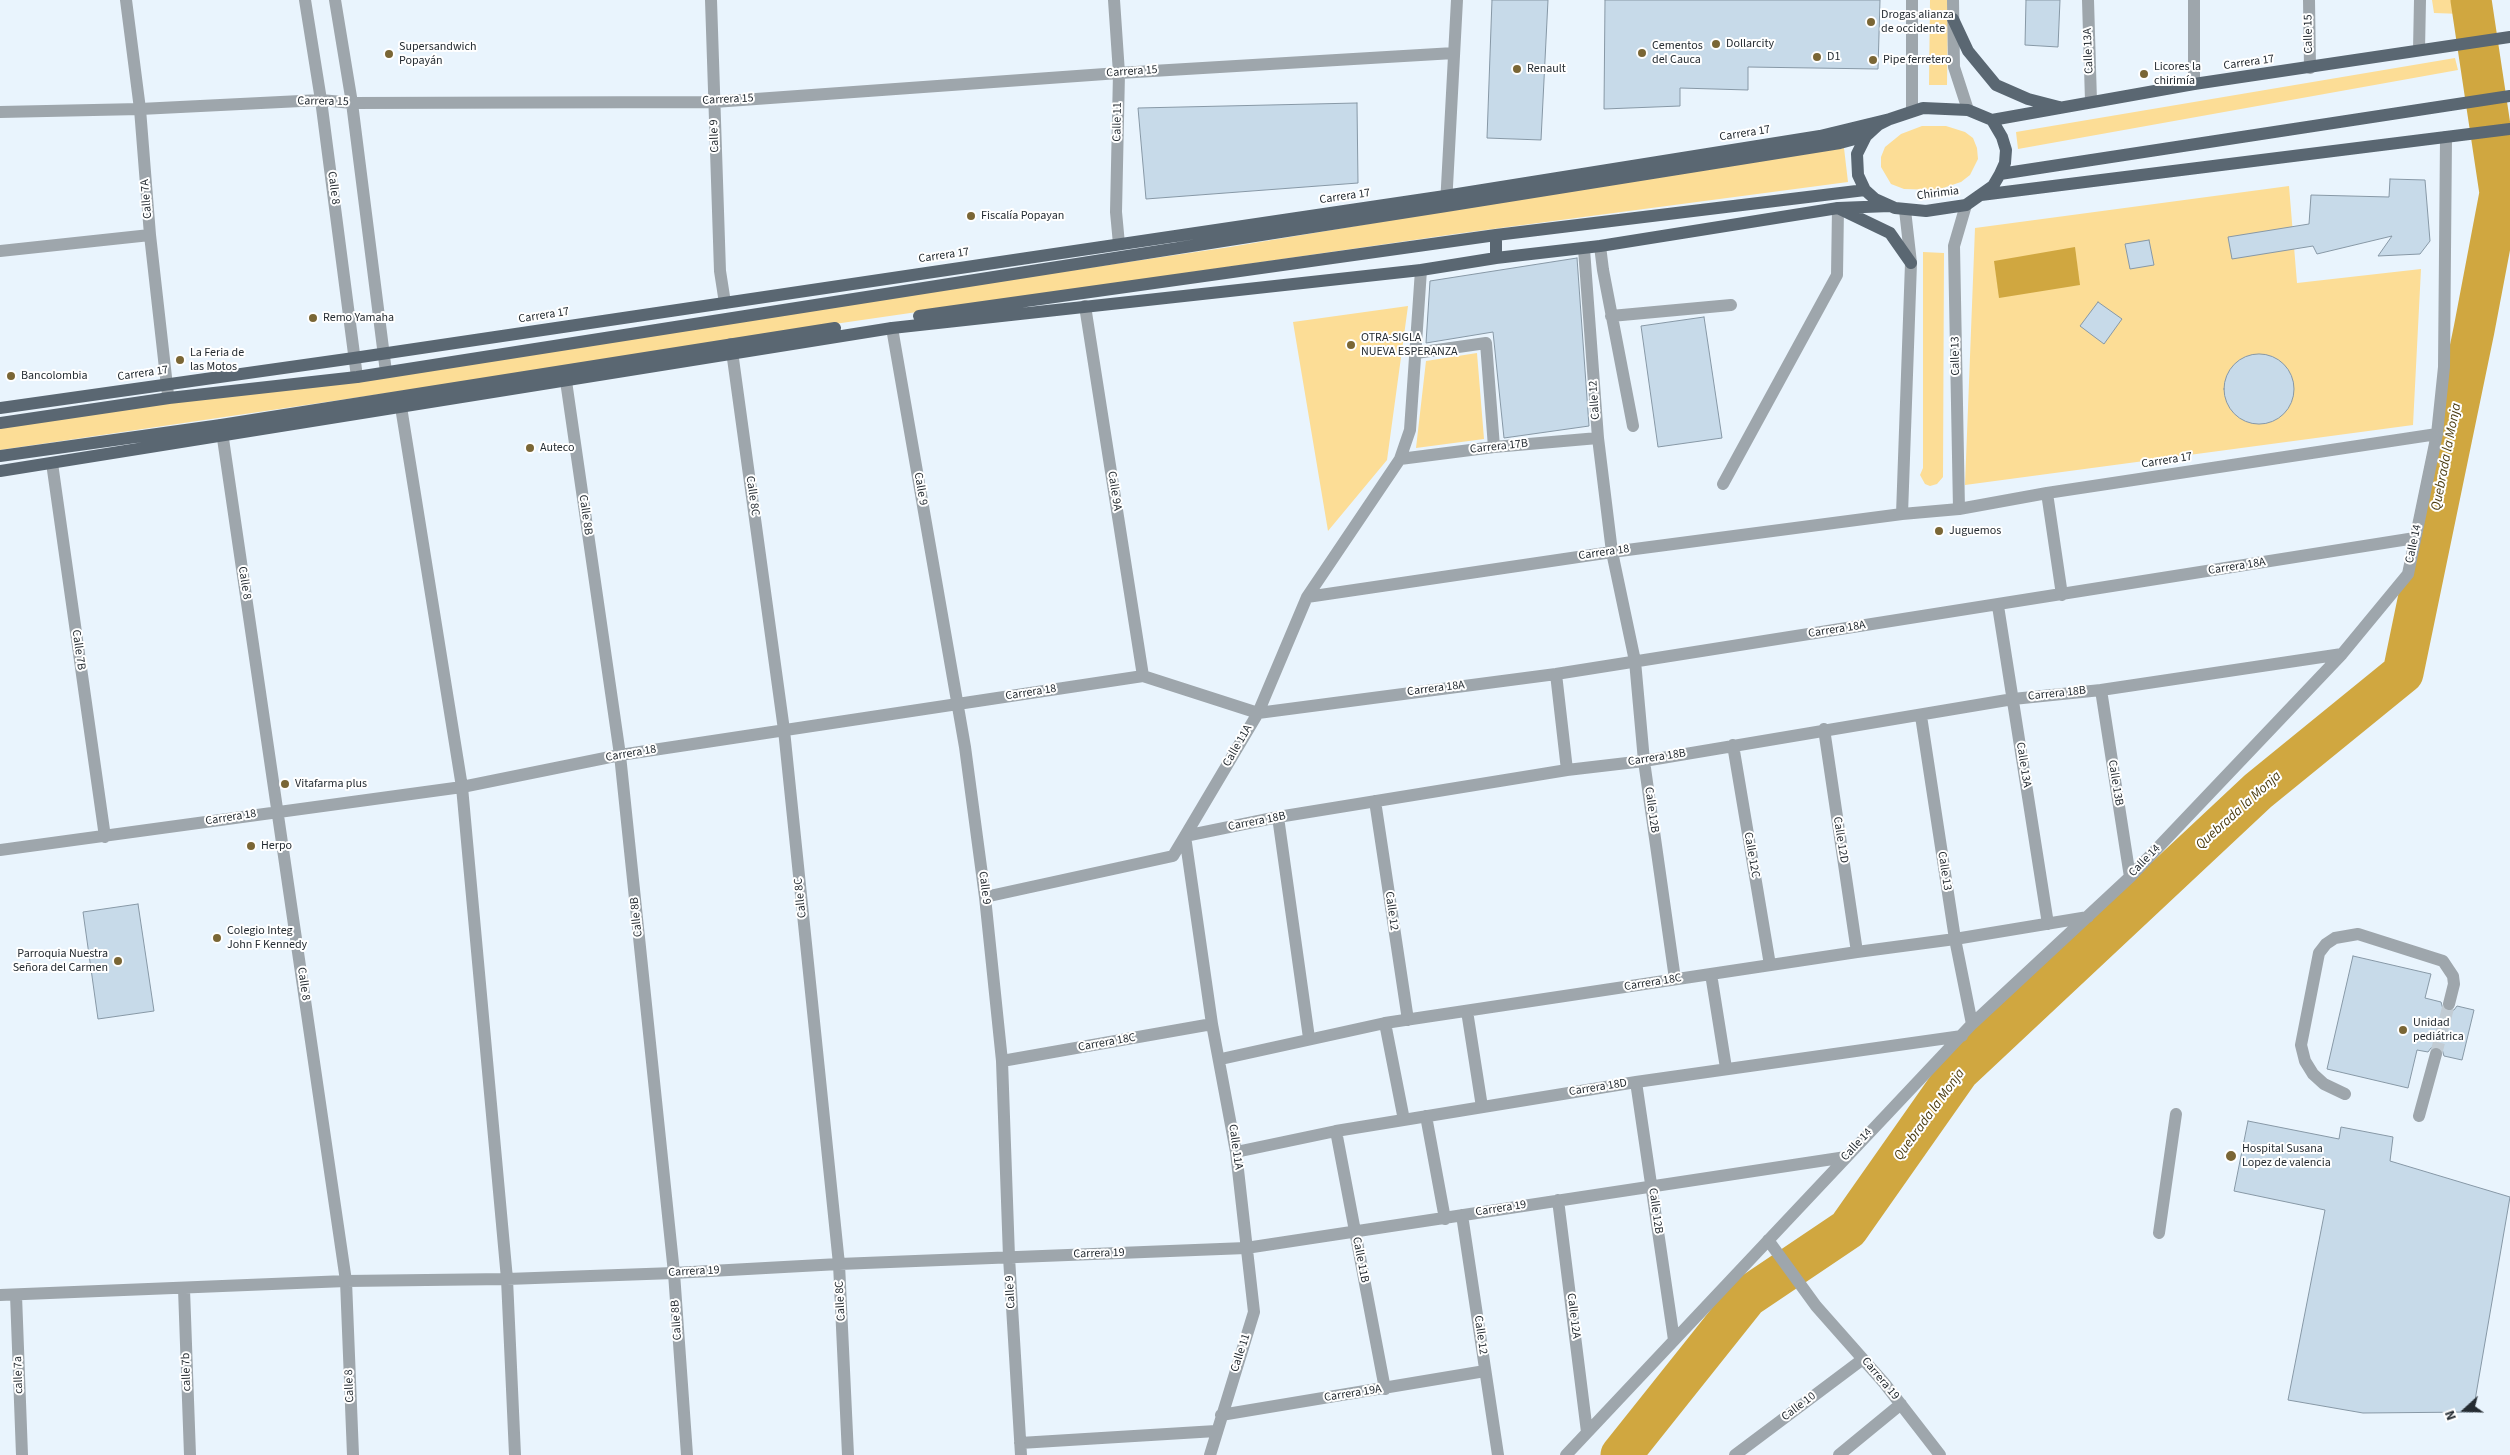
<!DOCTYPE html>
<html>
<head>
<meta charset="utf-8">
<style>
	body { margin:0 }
	#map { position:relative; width:2510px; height:1455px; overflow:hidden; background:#e9f4fd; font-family:"Source Sans 3",sans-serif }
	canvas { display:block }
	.north { position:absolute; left:2440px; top:1385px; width:50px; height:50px; -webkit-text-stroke:4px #fff; paint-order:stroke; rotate:250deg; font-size:14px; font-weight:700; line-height:20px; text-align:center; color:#252c32 }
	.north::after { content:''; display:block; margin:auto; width:18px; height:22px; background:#252c32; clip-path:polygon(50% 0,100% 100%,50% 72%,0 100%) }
</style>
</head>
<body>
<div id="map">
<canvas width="2510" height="1455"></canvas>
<div class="north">N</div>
</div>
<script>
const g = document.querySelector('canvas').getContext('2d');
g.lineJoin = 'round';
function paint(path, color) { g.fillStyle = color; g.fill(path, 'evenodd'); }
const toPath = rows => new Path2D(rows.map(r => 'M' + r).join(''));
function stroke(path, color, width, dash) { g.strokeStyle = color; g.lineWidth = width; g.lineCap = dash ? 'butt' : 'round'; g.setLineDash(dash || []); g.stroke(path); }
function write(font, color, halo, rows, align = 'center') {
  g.font = font + ' "Source Sans 3",sans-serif'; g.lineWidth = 4; g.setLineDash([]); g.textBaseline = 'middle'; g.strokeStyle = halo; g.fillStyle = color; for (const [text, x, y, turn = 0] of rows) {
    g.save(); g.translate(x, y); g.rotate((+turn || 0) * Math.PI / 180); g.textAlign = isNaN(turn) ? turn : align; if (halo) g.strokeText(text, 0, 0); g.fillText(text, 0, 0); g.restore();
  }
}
paint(toPath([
	[1930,0,1948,0,1947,85,1929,85],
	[2432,0,2485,0,2462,14,2434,13],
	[2455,58,2458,70,2018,149,2016,132],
	[1922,126,1946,126,1965,132,1973,138,1977,148,1978,159,1970,175,1961,182,1937,190,1904,189,1891,184,1881,167,1881,157,1885,147,1901,134],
	[1844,148,1848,182,1455,234,731,339,578,365,0,450,0,428,1230,247,1565,191],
	[2289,186,2297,283,2421,269,2413,425,1965,485,1975,228],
	[1923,252,1944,253,1943,477,1937,484,1930,486,1925,484,1920,475,1923,468],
	[1408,306,1387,460,1328,531,1293,322],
	[1477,353,1484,439,1416,448,1426,361]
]), '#fcdd96');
paint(toPath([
	[2075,247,2080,285,1999,298,1994,261]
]), '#d0a740');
stroke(toPath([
	[1621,1455,1747,1297,1848,1229,1959,1071,2258,791,2403,673,2474,330,2500,193,2471,0]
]), '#d0a740', 41);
const building = toPath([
	[1492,0,1548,0,1541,140,1487,138,1492,0],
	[1605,0,1880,0,1878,69,1748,67,1748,90,1680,88,1680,106,1604,109,1605,0],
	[2026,0,2060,0,2058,47,2025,45,2026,0],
	[1357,103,1358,183,1146,199,1138,108,1357,103],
	[2390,179,2425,180,2430,241,2420,254,2378,256,2392,236,2317,254,2313,246,2232,259,2228,237,2309,224,2311,195,2389,197,2390,179],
	[2149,240,2154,265,2130,269,2125,244,2149,240],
	[1577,258,1589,426,1504,438,1493,332,1426,343,1430,281,1577,258],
	[2098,302,2122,319,2104,344,2080,326,2098,302],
	[1704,317,1722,438,1658,447,1641,326,1704,317],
	'2224 389a35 35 0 1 1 70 0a35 35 0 1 1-70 0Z',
	[138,904,154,1011,98,1019,83,912,138,904],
	[2353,956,2431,974,2425,998,2441,1002,2443,1009,2448,1012,2454,1010,2457,1006,2474,1010,2462,1060,2444,1056,2442,1049,2438,1046,2431,1048,2428,1052,2417,1050,2408,1088,2327,1069,2353,956],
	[2248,1121,2339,1139,2341,1127,2393,1137,2390,1161,2510,1197,2473,1412,2363,1413,2288,1400,2325,1210,2234,1191,2248,1121]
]);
paint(building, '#c7dae9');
stroke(building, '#8798a6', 1);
stroke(toPath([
	[2436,1054,2449,1004]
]), '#c2ccd4', 12, [12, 6]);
stroke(toPath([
	[126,0,140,109,150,235,168,395],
	[305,0,321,100,357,377],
	[335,0,352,103,386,372],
	[711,0,720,271,725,303],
	[1114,0,1119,73,1116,212,1119,244],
	[1953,0,1954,67,1968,110],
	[2088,0,2091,101],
	[2309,0,2310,68],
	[2419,50,2420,0],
	[2194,84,2194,0],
	[1912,111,1912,0],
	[0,112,140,109,321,100,352,103,714,102,1119,73,1454,53],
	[1446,205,1457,0],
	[1600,246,1603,270,1633,426],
	[1584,249,1598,438,1612,552,1635,661,1644,761,1675,979],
	[0,251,150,235],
	[1085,306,1143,676],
	[1611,316,1731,305],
	[892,328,965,747,985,897,1002,1061,1009,1257,1021,1455],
	[731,344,784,730,839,1264,848,1455],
	[1416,353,1486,343,1494,447],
	[566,381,620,755,674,1273,687,1455],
	[401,407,462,787,507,1279,515,1455],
	[221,425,346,1281,353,1455],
	[1400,459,1494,447,1598,438],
	[52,463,105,837],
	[1723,484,1837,275,1838,208],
	[2047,493,2062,595],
	[1959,509,1954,246,1966,205],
	[1902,514,1911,263,1905,210],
	[1307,597,1612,552,1902,514,1959,509,2047,493,2437,434],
	[1998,606,2048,924],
	[1556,674,1567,770],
	[2101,690,2130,877],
	[1921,716,1955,939,1972,1024],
	[1824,729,1857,952],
	[1733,745,1770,965],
	[1375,801,1408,1020],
	[1278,817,1309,1038],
	[0,850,462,787,620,755,1143,676,1258,713,1556,674,2415,538],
	[985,897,1173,856,1185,836,1278,817,1567,770,1644,761,2013,699,2101,690,2342,654],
	[1711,974,1726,1068],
	[1467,1011,1482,1107],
	[1385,1023,1404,1120],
	[1221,1059,1385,1023,1857,952,1955,939,2088,917],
	[1002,1061,1212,1024],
	[1636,1082,1674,1340],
	[2345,1094,2324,1084,2313,1074,2305,1061,2301,1045,2319,953,2326,944,2335,938,2358,934,2443,961,2453,976,2454,984,2449,1004],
	[1426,1116,1445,1219],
	[2419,1116,2436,1054],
	[1336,1131,1385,1389],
	[1236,1152,1336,1131,1636,1082,1962,1036],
	[1558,1200,1587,1432],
	[1462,1215,1498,1455],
	[2159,1233,2176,1114],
	[1768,1240,1816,1306,1885,1384,1940,1455],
	[184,1289,190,1455],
	[0,1295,346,1281,507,1279,674,1273,839,1264,1246,1248,1846,1157],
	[16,1295,22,1455],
	[1221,1415,1485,1371],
	[1020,1443,1216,1431],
	[1210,1455,1254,1312,1236,1152,1212,1024,1185,836,1258,713,1307,597,1400,459,1410,430,1421,270],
	[1566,1455,1972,1024,2130,877,2342,654,2408,574,2437,434,2444,367,2446,137],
	[1735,1455,1863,1359],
	[1839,1455,1901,1404]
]), '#9ea6ac', 12);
stroke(toPath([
	[1953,19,1968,51,1996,85,2028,99,2059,107],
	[1923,108,1968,110,1992,120,2002,137,2006,150,2005,163,2000,174,1993,186,1966,205,1926,211,1895,208,1875,199,1865,190,1858,175,1857,154,1866,136,1878,125,1890,119,1923,108],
	[1992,120,2194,84,2510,37],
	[2000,174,2510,96],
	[1981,195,2510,129],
	[1838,208,1890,233,1911,263],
	[1496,258,1496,235],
	[919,316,1496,235,1865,190],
	[0,408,354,358,1445,196,1820,136,1890,119],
	[0,423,169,398,357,377,1446,206,1840,143,1866,136],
	[0,456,221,425,835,328],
	[0,471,892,328,1421,270,1496,258,1600,246,1838,208,1890,206]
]), '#5a6772', 12);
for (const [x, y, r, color] of [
	[1871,22,5,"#7a6635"],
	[1716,44,5,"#7a6635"],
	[1642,53,5,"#7a6635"],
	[389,54,5,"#7a6635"],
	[1817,57,5,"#7a6635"],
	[1873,60,5,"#7a6635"],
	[1517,69,5,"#7a6635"],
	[2144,74,5,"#7a6635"],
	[971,216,5,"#7a6635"],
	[313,318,5,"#7a6635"],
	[1351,345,5,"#7a6635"],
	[180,360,5,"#7a6635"],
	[11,376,5,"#7a6635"],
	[530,448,5,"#7a6635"],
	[1939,531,5,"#7a6635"],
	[285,784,5,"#7a6635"],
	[251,846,5,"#7a6635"],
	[217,938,5,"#7a6635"],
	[118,961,5,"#7a6635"],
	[2403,1030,5,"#7a6635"],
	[2231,1156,6,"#7a6635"]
]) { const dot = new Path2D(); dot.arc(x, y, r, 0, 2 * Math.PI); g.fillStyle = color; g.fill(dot); stroke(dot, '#fff', 2); }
write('12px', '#252c32', '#fff', [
	["Drogas alianza",1881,15],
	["de occidente",1881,29],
	["Dollarcity",1726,44],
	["Cementos",1652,46],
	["del Cauca",1652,60],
	["Supersandwich",399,47],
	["Popayán",399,61],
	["D1",1827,57],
	["Pipe ferretero",1883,60],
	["Licores la",2154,67],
	["chirimía",2154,81],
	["Renault",1527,69],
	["Fiscalía Popayan",981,216],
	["Remo Yamaha",323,318],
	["OTRA-SIGLA",1361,338],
	["NUEVA ESPERANZA",1361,352],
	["La Feria de",190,353],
	["las Motos",190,367],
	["Bancolombia",21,376],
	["Auteco",540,448],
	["Juguemos",1949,531],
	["Vitafarma plus",295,784],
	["Herpo",261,846],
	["Colegio Integ",227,931],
	["John F Kennedy",227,945],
	["Parroquia Nuestra",108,954,"right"],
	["Señora del Carmen",108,968,"right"],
	["Unidad",2413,1023],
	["pediátrica",2413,1037],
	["Hospital Susana",2242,1149],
	["Lopez de valencia",2242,1163]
], 'left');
write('12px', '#252c32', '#fff', [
	["Calle 15",2309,34,-91],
	["Calle 13A",2089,51,-92],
	["Carrera 17",2249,63,-8],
	["Carrera 15",1132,72,-4],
	["Carrera 15",728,100,-3],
	["Carrera 15",323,102,1],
	["Calle 11",1118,122,-89],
	["Carrera 17",1745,134,-9],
	["Calle 9",715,136,-92],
	["Calle 8",333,188,83],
	["Chirimia",1938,194,-7],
	["Carrera 17",1345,197,-8],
	["Calle 7A",147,199,-95],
	["Carrera 17",944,256,-8],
	["Carrera 17",544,316,-9],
	["Calle 13",1956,356,-91],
	["Carrera 17",143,374,-8],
	["Calle 12",1595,400,-94],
	["Carrera 17B",1499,447,-6],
	["Carrera 17",2167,461,-9],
	["Calle 9",920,489,80],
	["Calle 9A",1114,491,81],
	["Calle 8C",752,496,82],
	["Calle 8B",585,515,82],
	["Calle 14",2414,544,-78],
	["Carrera 18",1604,553,-8],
	["Carrera 18A",2237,567,-9],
	["Calle 8",244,583,81],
	["Carrera 18A",1837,630,-9],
	["Calle 7B",78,650,82],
	["Carrera 18A",1436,689,-7],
	["Carrera 18",1031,693,-9],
	["Carrera 18B",2057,694,-6],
	["Calle 11A",1238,746,-60],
	["Carrera 18",631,754,-10],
	["Carrera 18B",1657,758,-9],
	["Calle 13A",2023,765,81],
	["Calle 13B",2115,783,81],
	["Calle 12B",1651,810,82],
	["Carrera 18",231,818,-9],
	["Carrera 18B",1257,822,-11],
	["Calle 12D",1840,840,81],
	["Calle 12C",1751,855,80],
	["Calle 14",2145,861,-46],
	["Calle 13",1944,871,81],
	["Calle 9",984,888,83],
	["Calle 8C",801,898,-96],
	["Calle 12",1391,911,82],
	["Calle 8B",637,917,-96],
	["Carrera 18C",1653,983,-9],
	["Calle 8",303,984,82],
	["Carrera 18C",1107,1043,-10],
	["Carrera 18D",1598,1088,-9],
	["Calle 14",1857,1145,-47],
	["Calle 11A",1235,1147,82],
	["Carrera 19",1501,1209,-9],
	["Calle 12B",1655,1211,82],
	["Carrera 19",1099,1254,-2],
	["Calle 11B",1360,1260,79],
	["Carrera 19",694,1272,-3],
	["Calle 9",1011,1292,-93],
	["Calle 8C",841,1301,-93],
	["Calle 12A",1573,1316,83],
	["Calle 8B",677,1320,-94],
	["Calle 12",1480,1335,82],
	["Calle 11",1241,1353,-72],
	["calle 7b",187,1372,-92],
	["calle 7a",19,1375,-92],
	["Carrera 19",1880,1379,50],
	["Calle 8",350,1386,-92],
	["Carrera 19A",1353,1394,-9],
	["Calle 10",1799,1407,-37]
]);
write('italic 14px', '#4c3c11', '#fff', [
	["Quebrada la Monja",2447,457,-79],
	["Quebrada la Monja",2239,811,-42],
	["Quebrada la Monja",1930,1115,-54]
]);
</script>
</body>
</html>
